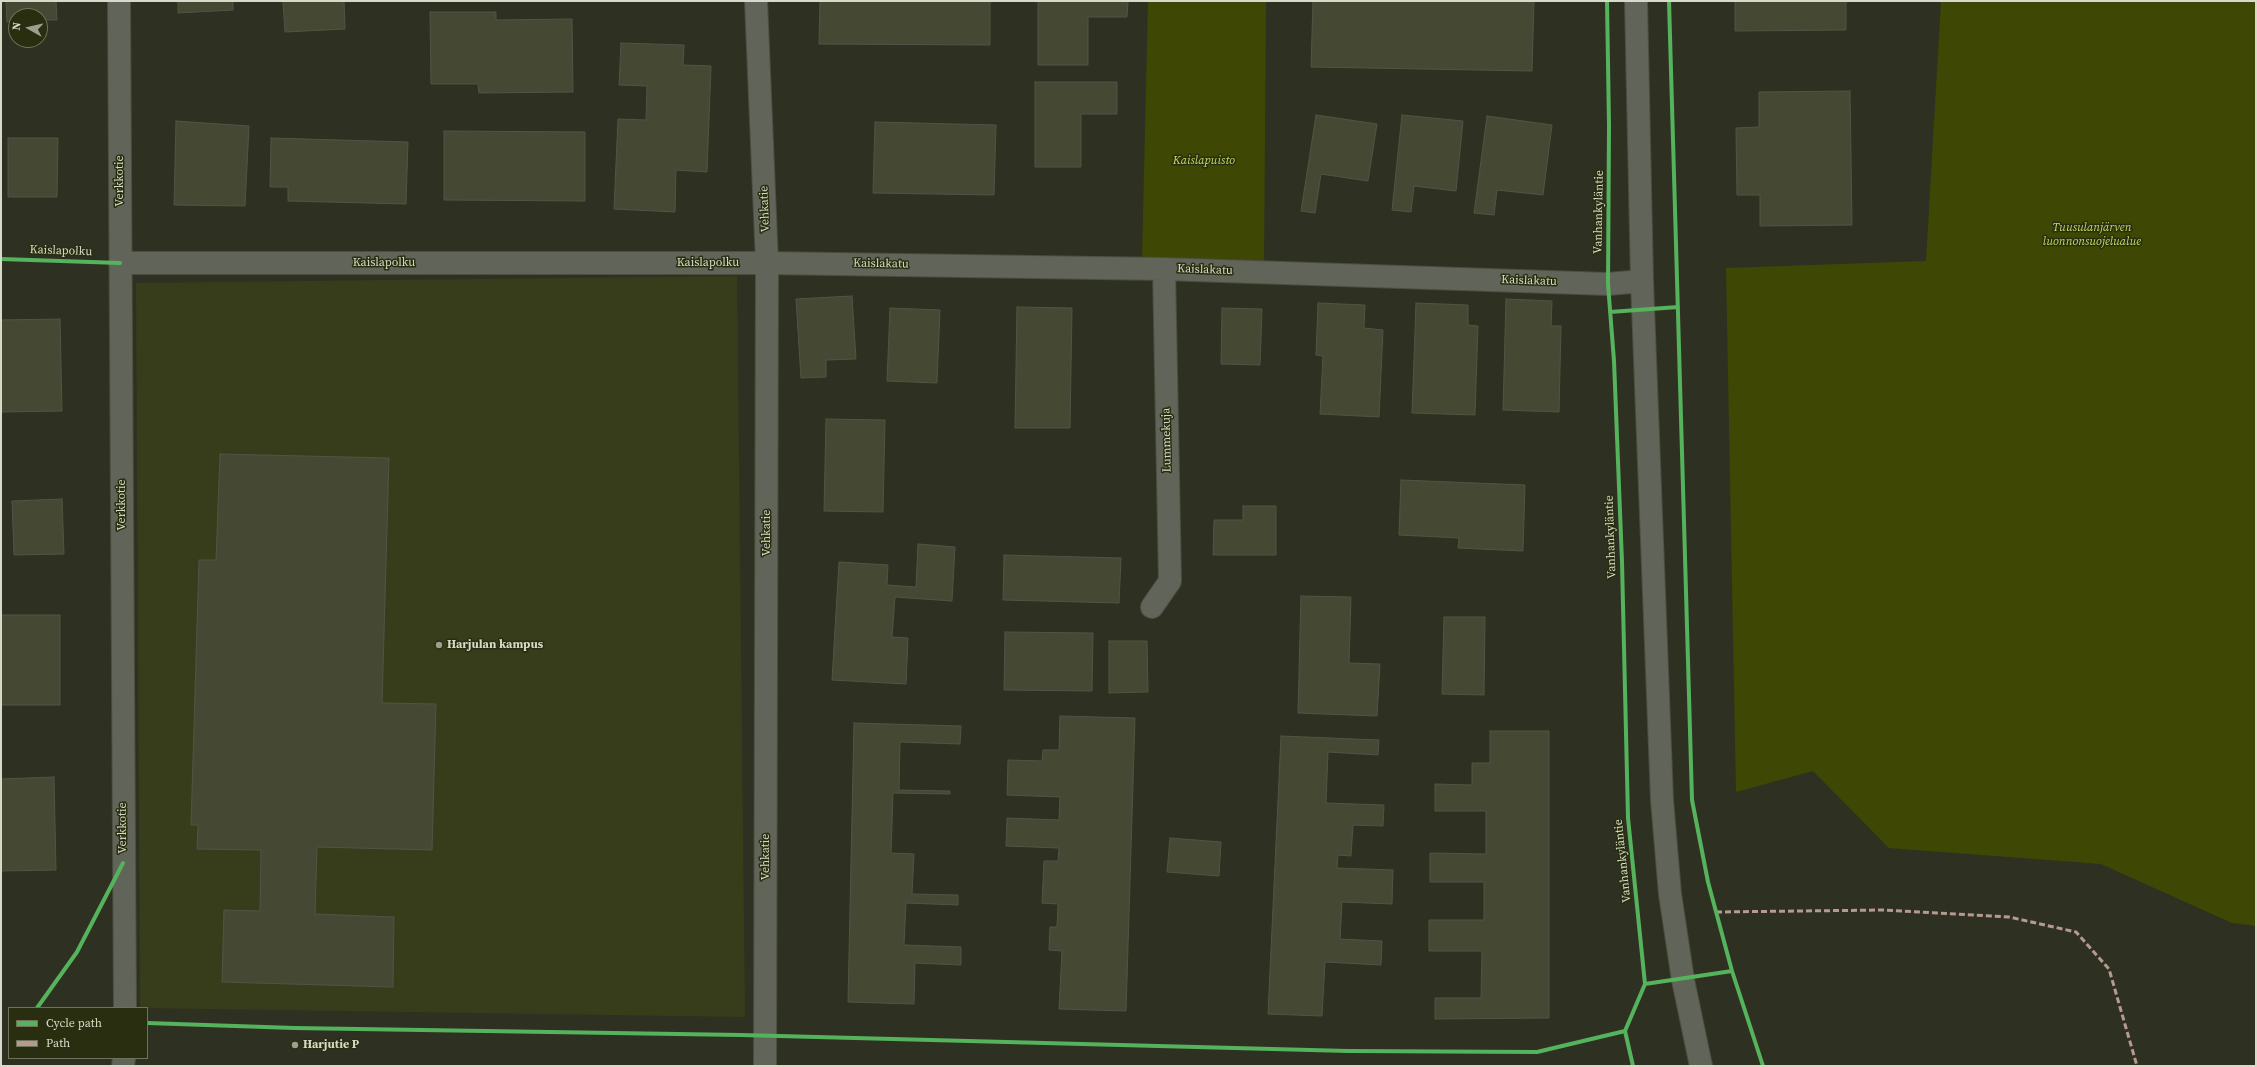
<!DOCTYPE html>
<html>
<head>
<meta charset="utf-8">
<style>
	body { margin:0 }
	#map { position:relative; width:2257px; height:1067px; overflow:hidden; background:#2e3121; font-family:"Source Serif 4",serif }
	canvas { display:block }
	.frame { position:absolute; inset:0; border:2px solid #d6dbc9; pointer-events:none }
	.legend { position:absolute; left:8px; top:1007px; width:140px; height:52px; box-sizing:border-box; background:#282e0f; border:1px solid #6e7359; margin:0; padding:5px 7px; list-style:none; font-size:12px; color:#d6dbc9 }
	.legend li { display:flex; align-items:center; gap:8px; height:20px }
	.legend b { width:20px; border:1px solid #6e7359 }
	.north { position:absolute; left:8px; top:8px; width:40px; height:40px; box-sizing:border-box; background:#282e0f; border:1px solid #6e7359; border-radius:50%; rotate:278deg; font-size:11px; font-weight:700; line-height:16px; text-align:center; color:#d6dbc9 }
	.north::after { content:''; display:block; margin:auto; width:14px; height:18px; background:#9ba08e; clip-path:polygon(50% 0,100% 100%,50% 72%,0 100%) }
</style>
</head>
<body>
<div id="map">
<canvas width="2257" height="1067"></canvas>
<div class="frame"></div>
<ul class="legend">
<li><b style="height:5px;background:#56b35d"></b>Cycle path</li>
<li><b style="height:5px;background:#b69a8f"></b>Path</li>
</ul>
<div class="north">N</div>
</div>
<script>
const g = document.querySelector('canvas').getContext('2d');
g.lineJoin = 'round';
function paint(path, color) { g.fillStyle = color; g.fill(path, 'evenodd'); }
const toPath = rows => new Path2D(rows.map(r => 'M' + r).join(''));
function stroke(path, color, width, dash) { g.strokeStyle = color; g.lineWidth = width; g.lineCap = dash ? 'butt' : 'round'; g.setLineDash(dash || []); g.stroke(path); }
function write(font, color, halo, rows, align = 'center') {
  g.font = font + ' "Source Serif 4",serif'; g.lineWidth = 3; g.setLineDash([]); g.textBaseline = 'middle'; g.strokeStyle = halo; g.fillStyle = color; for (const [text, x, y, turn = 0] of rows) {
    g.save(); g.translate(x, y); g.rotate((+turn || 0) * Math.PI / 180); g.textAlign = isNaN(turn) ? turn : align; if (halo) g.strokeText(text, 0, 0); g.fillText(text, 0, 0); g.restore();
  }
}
paint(toPath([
	[737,276,745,1017,140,1008,136,283]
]), '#373d1a');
paint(toPath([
	[1148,1,1266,1,1264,263,1142,259],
	[1941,1,2256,1,2256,926,2232,923,2101,864,1889,848,1813,771,1736,792,1726,268,1926,261]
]), '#3e4804');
const building = toPath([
	[6,1,56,1,57,20,40,20,40,16,16,16,16,21,7,22,6,1],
	[178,1,233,1,233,10,178,13,178,1],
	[283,1,344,1,345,29,285,32,283,1],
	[820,1,990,1,990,45,819,44,820,1],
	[1038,1,1128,1,1127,17,1088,17,1088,65,1038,65,1038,1],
	[1313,1,1534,1,1532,71,1311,67,1313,1],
	[1735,1,1846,1,1846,30,1735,31,1735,1],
	[430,12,496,12,496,20,572,19,573,92,479,93,478,84,431,84,430,12],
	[621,43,684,45,683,65,711,66,707,172,676,170,675,212,614,209,618,119,646,120,647,86,619,85,621,43],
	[1035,82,1117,82,1117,114,1081,114,1081,167,1035,167,1035,82],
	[1850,91,1852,225,1760,226,1760,195,1737,195,1736,128,1759,127,1759,92,1850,91],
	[1316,115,1377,124,1368,181,1321,174,1315,213,1301,211,1316,115],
	[1402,115,1463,121,1456,191,1414,186,1411,212,1392,210,1402,115],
	[1487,116,1552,125,1543,195,1497,190,1494,215,1474,213,1487,116],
	[176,121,249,126,245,206,174,205,176,121],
	[875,122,996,125,994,195,873,193,875,122],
	[444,131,585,132,585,201,444,200,444,131],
	[8,138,58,138,57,197,8,197,8,138],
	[271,138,408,142,406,204,288,201,288,187,270,187,271,138],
	[852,296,856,359,826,360,826,377,801,378,796,299,852,296],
	[1506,299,1552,301,1551,326,1561,326,1559,412,1503,410,1506,299],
	[1318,303,1365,305,1364,328,1383,330,1379,417,1320,414,1323,356,1316,355,1318,303],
	[1416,303,1468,305,1468,325,1478,326,1475,415,1412,413,1416,303],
	[1017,307,1072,308,1070,428,1015,428,1017,307],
	[890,308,940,310,937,383,887,381,890,308],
	[1222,308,1262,309,1260,365,1221,364,1222,308],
	[60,319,62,411,1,412,1,320,60,319],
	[826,419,885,420,883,512,824,511,826,419],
	[220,454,389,458,382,703,436,704,432,850,317,847,315,914,394,917,393,987,222,982,224,910,260,911,261,850,197,849,198,825,191,825,199,560,216,560,220,454],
	[1401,480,1525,485,1523,551,1458,548,1459,538,1399,535,1401,480],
	[62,499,64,554,14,555,12,501,62,499],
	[1243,506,1276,506,1276,555,1213,555,1214,520,1243,520,1243,506],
	[918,544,955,547,952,601,895,597,892,637,908,638,906,684,832,680,839,562,888,565,887,585,916,587,918,544],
	[1004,555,1121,558,1119,603,1003,600,1004,555],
	[1301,596,1351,597,1349,663,1380,664,1377,716,1298,713,1301,596],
	[1,615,60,615,60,705,1,705,1,615],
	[1444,617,1485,617,1484,695,1442,694,1444,617],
	[1005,632,1093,633,1092,691,1004,690,1005,632],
	[1109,641,1147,641,1148,692,1109,693,1109,641],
	[1060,716,1135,718,1126,1011,1059,1009,1062,951,1049,950,1050,927,1057,927,1058,904,1042,903,1044,861,1058,861,1059,848,1006,846,1007,818,1059,820,1060,797,1007,795,1008,760,1042,761,1043,750,1059,750,1060,716],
	[854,723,961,726,960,744,900,742,899,790,950,791,950,794,893,793,891,853,914,854,912,894,958,895,958,905,906,903,904,945,961,947,961,965,915,963,914,1004,848,1002,854,723],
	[1490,731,1549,731,1549,1018,1435,1019,1435,998,1481,998,1482,951,1429,951,1429,920,1484,920,1484,882,1430,882,1430,853,1486,854,1486,811,1435,811,1435,784,1472,785,1472,763,1490,763,1490,731],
	[1281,736,1379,740,1378,755,1328,752,1326,803,1384,805,1383,826,1353,825,1351,856,1338,855,1337,868,1393,870,1392,904,1342,902,1340,939,1382,941,1381,965,1325,962,1322,1016,1268,1014,1281,736],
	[54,777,56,870,1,871,1,779,54,777],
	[1170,838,1221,842,1219,876,1167,872,1170,838]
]);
paint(building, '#454934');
stroke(building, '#515446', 1);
const minor = toPath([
	[119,1,125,1008],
	[756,1,767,263,765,1066],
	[1636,1,1642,281,1662,800,1670,894,1683,980,1701,1066],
	[120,263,767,263,1164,269,1608,284,1642,281],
	[1152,607,1170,581,1164,269],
	[123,1066,124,1058]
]);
stroke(minor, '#4c4e40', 24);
stroke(minor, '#616458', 22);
stroke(toPath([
	[1716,912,1884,910,2009,917,2076,932,2109,969,2137,1066]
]), '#b69a8f', 3, [6, 3]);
stroke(toPath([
	[1607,1,1609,126,1608,284,1614,361,1622,562,1628,818,1645,984,1625,1031,1633,1066],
	[1669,1,1692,800,1708,882,1732,971,1763,1066],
	[1,259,120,263],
	[1610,312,1678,307],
	[1645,984,1732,971],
	[37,1008,77,952,123,863],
	[147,1023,294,1028,741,1035,1348,1051,1537,1052,1625,1031]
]), '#56b35d', 4);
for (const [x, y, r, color] of [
	[439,645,4,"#9ba08e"],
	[295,1045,4,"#9ba08e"]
]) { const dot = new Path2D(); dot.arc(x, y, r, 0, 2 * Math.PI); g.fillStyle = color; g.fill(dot); stroke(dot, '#282e0f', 1.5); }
write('italic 12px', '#c4db64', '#282e0f', [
	["Kaislapuisto",1204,161],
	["Tuusulanjärven",2092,228],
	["luonnonsuojelualue",2092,242]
]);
write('12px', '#d6dbc9', '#282e0f', [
	["Verkkotie",120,181,-90],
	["Vehkatie",765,209,-92],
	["Vanhankyläntie",1599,212,-89],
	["Kaislapolku",61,251,2],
	["Kaislapolku",384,263],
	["Kaislapolku",708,263],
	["Kaislakatu",881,264,1],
	["Kaislakatu",1205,270,2],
	["Kaislakatu",1529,281,2],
	["Lummekuja",1167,440,-91],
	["Verkkotie",122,505,-90],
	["Vehkatie",767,533,-90],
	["Vanhankyläntie",1611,537,-92],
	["Verkkotie",123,828,-90],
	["Vehkatie",766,857,-90],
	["Vanhankyläntie",1623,861,-96]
]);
write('bold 12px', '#d6dbc9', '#282e0f', [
	["Harjulan kampus",447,645],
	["Harjutie P",303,1045]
], 'left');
</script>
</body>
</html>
